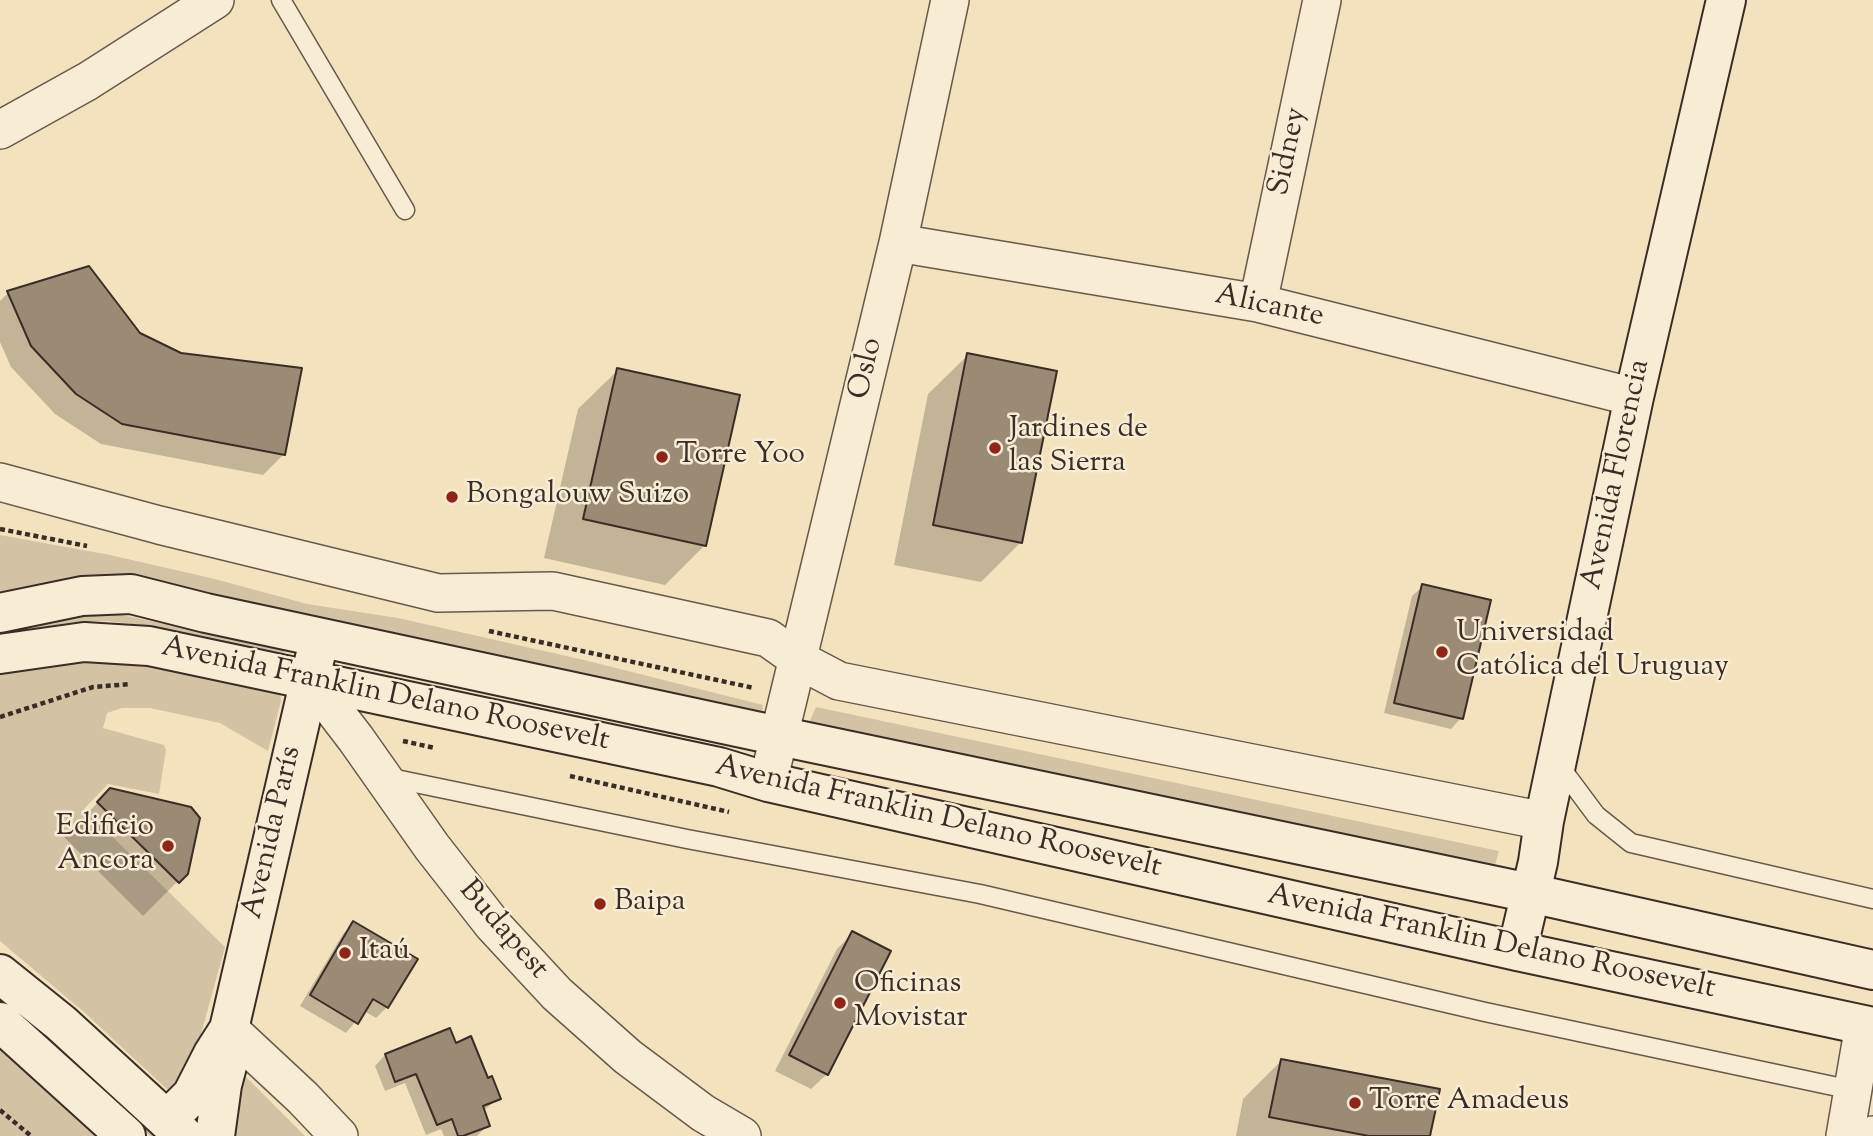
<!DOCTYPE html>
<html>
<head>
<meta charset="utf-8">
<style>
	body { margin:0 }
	canvas { display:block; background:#f4e1be }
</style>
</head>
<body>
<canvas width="1873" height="1136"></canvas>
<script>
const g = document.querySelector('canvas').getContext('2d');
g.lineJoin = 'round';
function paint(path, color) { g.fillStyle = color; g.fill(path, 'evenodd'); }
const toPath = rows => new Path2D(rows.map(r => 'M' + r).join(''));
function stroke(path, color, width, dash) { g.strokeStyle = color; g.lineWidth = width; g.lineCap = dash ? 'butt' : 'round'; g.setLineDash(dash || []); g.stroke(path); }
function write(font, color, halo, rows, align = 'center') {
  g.font = font + ' "Sorts Mill Goudy",serif'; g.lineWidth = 5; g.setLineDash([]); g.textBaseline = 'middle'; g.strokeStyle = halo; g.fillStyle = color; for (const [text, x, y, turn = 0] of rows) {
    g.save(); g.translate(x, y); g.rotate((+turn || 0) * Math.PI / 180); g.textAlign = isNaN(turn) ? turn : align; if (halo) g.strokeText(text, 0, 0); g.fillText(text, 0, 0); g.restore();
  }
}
paint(toPath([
	[0,535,110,555,215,579,307,604,398,618,584,660,763,705,761,724,395,634,131,575,104,575,0,594],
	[108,612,283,649,284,652,280,656,140,625,107,621,67,623,0,635,0,629,64,615],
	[83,660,117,660,280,692,281,701,268,751,220,723,150,708,122,708,107,713,103,728,164,745,166,750,159,794,108,784,84,809,225,947,188,1081,169,1091,85,1013,0,941,0,673],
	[816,707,1499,851,1492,875,808,725],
	[0,997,80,1060,158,1136,150,1136,77,1066],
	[0,1047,99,1136,0,1136],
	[243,1074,305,1136,229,1136]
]), '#d4c2a4');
paint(toPath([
	[8,293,139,334,180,355,283,455,263,475,101,444,55,414,11,367,0,342,0,301],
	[968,355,1020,543,981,582,894,565,928,394],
	[618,370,705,545,665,585,544,558,578,409],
	[1423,586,1461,718,1451,729,1384,713,1412,596],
	[110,790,186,873,143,916,64,837],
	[354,923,387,1007,376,1018,364,1011,346,1033,300,1006,343,934],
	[853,933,827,1074,811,1089,775,1071,837,949],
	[455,1045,487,1081,499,1098,483,1111,488,1125,477,1136,444,1136,441,1129,426,1135,405,1083,385,1091,375,1066,385,1055],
	[1281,1061,1429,1136,1236,1136,1243,1099]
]), '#0003');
const building = toPath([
	[89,266,140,333,181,353,302,368,285,455,122,424,76,394,31,346,7,291,89,266],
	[967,353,1057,371,1022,543,933,525,967,353],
	[617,368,740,395,706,546,583,519,617,368],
	[1422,584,1491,600,1463,719,1394,703,1422,584],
	[110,788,191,807,200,818,188,874,179,883,97,802,110,788],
	[353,921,418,959,388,1008,373,999,358,1024,310,995,353,921],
	[852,931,891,951,828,1075,789,1055,852,931],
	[450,1028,456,1043,471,1036,488,1078,492,1076,501,1099,483,1106,490,1126,463,1136,458,1136,452,1119,437,1125,416,1074,395,1082,385,1054,450,1028],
	[1281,1059,1440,1089,1430,1136,1369,1136,1269,1117,1281,1059]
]);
paint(building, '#9b8b75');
stroke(building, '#3a2d25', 2);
const lane = toPath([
	[281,0,405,210],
	[1558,764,1596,815,1631,843,1873,899],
	[386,777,687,839,980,894,1485,1012,1852,1090]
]);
const street = toPath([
	[0,130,88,81,215,0],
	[898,243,1258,303,1634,397],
	[1258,303,1322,0],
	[0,482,159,525,438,593,553,591,768,638,799,660,839,681,1544,821],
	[310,679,356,739,432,847,493,925,557,994,628,1057,703,1113,742,1136],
	[768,782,898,243,950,0],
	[229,1029,303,1098,339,1136],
	[1845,1136,1864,1025],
	[1872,1136,1873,1135]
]);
const secondary = toPath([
	[0,613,82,596,131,594,206,613,779,736,1530,893,1873,970],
	[0,654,84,642,149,646,719,767,768,782,1517,951,1873,1027],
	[1517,951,1538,862,1544,821,1634,397,1726,0],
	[0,974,61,1023,183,1135],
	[0,1022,126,1136],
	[164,1116,175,1112,192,1095,213,1054,229,1029,316,653],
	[215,1136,222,1085,231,1051]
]);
stroke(lane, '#685a4b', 21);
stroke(street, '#685a4b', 40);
stroke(secondary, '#3a2d25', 42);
stroke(toPath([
	[0,529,87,546],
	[489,631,754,688],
	[0,717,93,687,131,684],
	[403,741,435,748],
	[570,776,729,812],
	[0,1110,31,1136]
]), '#3a2d25', 4.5, [5, 3.5]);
stroke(lane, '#f8ecd5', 18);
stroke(street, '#f8ecd5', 37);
stroke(secondary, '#f8ecd5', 38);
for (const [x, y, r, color] of [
	[995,448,7,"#8f2418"],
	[662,457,7,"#8f2418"],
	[452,497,7,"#8f2418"],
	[1442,652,7,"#8f2418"],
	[168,846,7,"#8f2418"],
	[600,904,7,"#8f2418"],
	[345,953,7,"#8f2418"],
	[840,1003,7,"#8f2418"],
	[1355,1103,7,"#8f2418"]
]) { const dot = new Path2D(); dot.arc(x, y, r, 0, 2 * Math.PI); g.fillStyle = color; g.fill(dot); stroke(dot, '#f8ecd5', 2.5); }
write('30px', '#3a2d25', '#f8ecd5', [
	["Sidney",1290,152,-78],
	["Alicante",1269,308,12],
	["Oslo",868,369,-77],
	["Avenida Florencia",1618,475,-78],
	["Avenida Franklin Delano Roosevelt",385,696,12],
	["Avenida Franklin Delano Roosevelt",938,819,13],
	["Avenida París",274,833,-77],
	["Budapest",502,931,49],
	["Avenida Franklin Delano Roosevelt",1491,944,12]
]);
write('30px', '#3a2d25', '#f8ecd5', [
	["Jardines de",1009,431],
	["las Sierra",1009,465],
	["Torre Yoo",676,457],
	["Bongalouw Suizo",466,497],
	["Universidad",1456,635],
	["Católica del Uruguay",1456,669],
	["Edificio",154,829,"right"],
	["Ancora",154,863,"right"],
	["Baipa",614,904],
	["Itaú",359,953],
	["Oficinas",854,986],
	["Movistar",854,1020],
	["Torre Amadeus",1369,1103]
], 'left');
</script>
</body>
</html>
